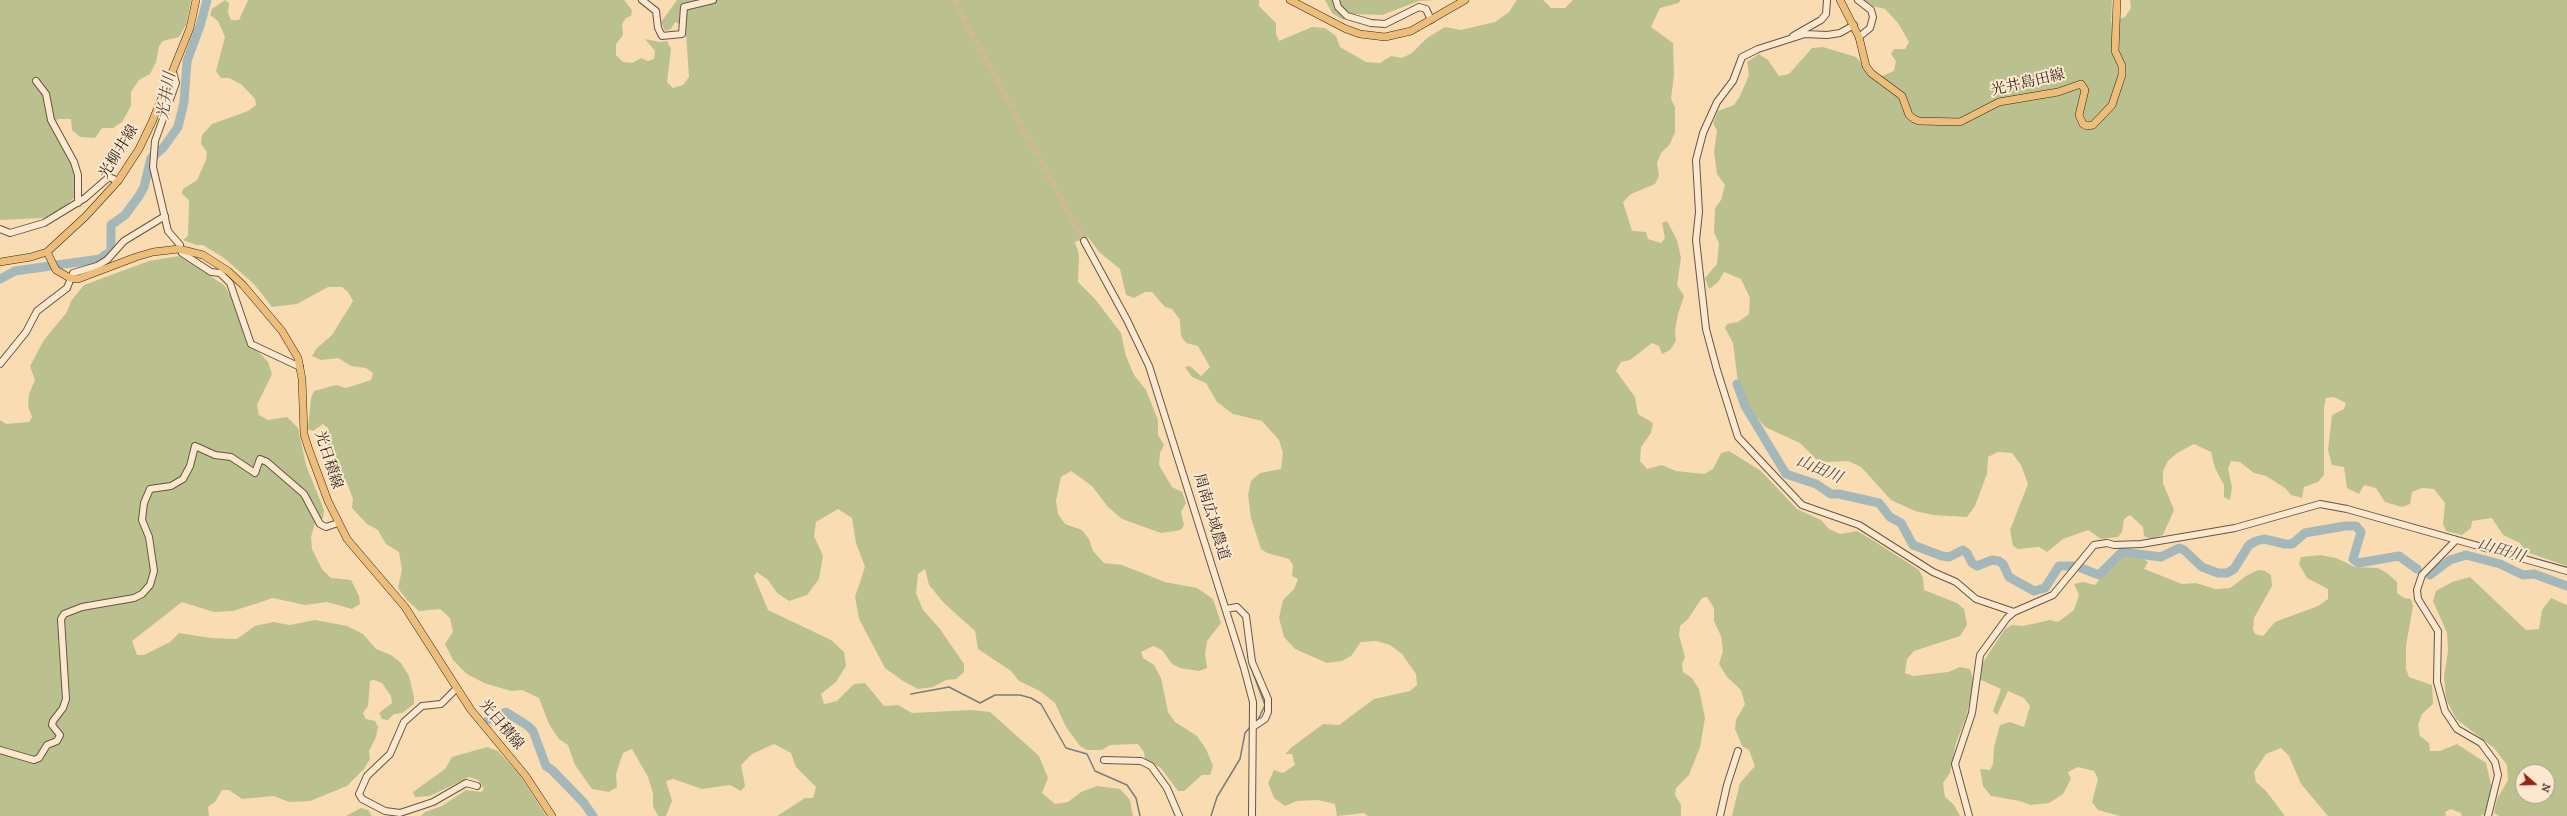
<!DOCTYPE html>
<html>
<head>
<meta charset="utf-8">
<style>
	body { margin:0 }
	#map { position:relative; width:2567px; height:816px; overflow:hidden; background:#fadcb3; font-family:"IM FELL French Canon",serif }
	canvas { display:block }
	.north { position:absolute; left:2515px; top:764px; width:40px; height:40px; box-sizing:border-box; background:#fce8ce; border:1px solid #ac9b88; border-radius:50%; rotate:110deg; font-size:11px; font-weight:700; line-height:16px; text-align:center; color:#34281f }
	.north::after { content:''; display:block; margin:auto; width:14px; height:18px; background:#8f2418; clip-path:polygon(50% 0,100% 100%,50% 72%,0 100%) }
</style>
</head>
<body>
<div id="map">
<canvas width="2567" height="816"></canvas>
<div class="north">N</div>
</div>
<script>
const g = document.querySelector('canvas').getContext('2d');
g.lineJoin = 'round';
function paint(path, color) { g.fillStyle = color; g.fill(path, 'evenodd'); }
const toPath = rows => new Path2D(rows.map(r => 'M' + r).join(''));
function stroke(path, color, width, dash) { g.strokeStyle = color; g.lineWidth = width; g.lineCap = dash ? 'butt' : 'round'; g.setLineDash(dash || []); g.stroke(path); }
function write(font, color, halo, rows, align = 'center') {
  g.font = font + ' "IM FELL French Canon","Noto Serif JP",serif'; g.lineWidth = 4; g.setLineDash([]); g.textBaseline = 'middle'; g.strokeStyle = halo; g.fillStyle = color; for (const [text, x, y, turn = 0] of rows) {
    g.save(); g.translate(x, y); g.rotate((+turn || 0) * Math.PI / 180); g.textAlign = isNaN(turn) ? turn : align; if (halo) g.strokeText(text, 0, 0); g.fillText(text, 0, 0); g.restore();
  }
}
paint(toPath([
	[0,0,191,0,186,25,179,37,163,41,159,46,156,62,150,74,139,80,131,92,131,106,122,122,113,128,102,128,95,138,80,137,72,130,71,119,58,119,54,124,78,178,74,198,59,211,43,218,0,220],
	[225,0,229,3,228,13,231,20,239,20,248,0,624,0,632,10,631,16,626,18,622,24,623,35,616,44,616,55,623,62,632,63,641,58,648,61,654,59,655,51,645,39,659,42,667,41,671,49,667,82,673,88,683,85,689,77,686,35,679,24,675,22,671,29,665,31,661,22,677,0,1259,0,1259,6,1276,23,1276,34,1279,41,1312,27,1325,28,1336,36,1340,47,1366,62,1380,63,1391,56,1402,58,1412,53,1427,38,1445,27,1461,30,1495,22,1509,12,1517,0,1543,0,1551,8,1565,8,1573,0,1681,0,1678,3,1660,8,1651,27,1673,43,1674,75,1671,99,1675,107,1675,132,1670,144,1661,153,1657,163,1659,176,1655,184,1631,194,1623,202,1632,231,1646,232,1648,239,1661,243,1665,238,1662,223,1667,221,1677,240,1681,258,1677,285,1684,296,1678,314,1675,330,1676,341,1670,350,1662,354,1659,346,1652,343,1630,360,1621,362,1616,371,1635,397,1638,414,1653,423,1651,433,1641,447,1640,461,1647,469,1662,465,1676,471,1704,474,1713,469,1721,453,1729,451,1761,471,1797,509,1821,520,1829,529,1840,534,1857,531,1874,541,1919,570,1923,578,1924,590,1957,603,1964,609,1967,625,1960,636,1914,651,1907,659,1905,673,1913,676,1948,672,1960,667,1970,669,1974,683,1966,717,1956,743,1950,773,1943,783,1945,797,1954,805,1960,816,1732,816,1740,783,1755,766,1749,750,1742,746,1735,729,1736,720,1745,704,1741,690,1727,677,1719,664,1723,651,1721,636,1714,621,1714,608,1707,597,1702,598,1688,619,1680,626,1679,635,1685,657,1682,664,1683,672,1692,678,1699,689,1705,718,1700,747,1689,775,1676,788,1675,795,1681,805,1681,816,1368,816,1364,813,1337,816,1335,804,1318,800,1297,801,1285,806,1274,798,1268,783,1274,770,1283,773,1295,765,1292,754,1285,754,1292,747,1323,724,1339,725,1374,699,1410,691,1417,685,1416,674,1402,654,1390,645,1376,641,1361,642,1351,656,1342,661,1327,663,1295,649,1284,637,1279,618,1283,600,1294,589,1298,579,1292,576,1293,565,1289,559,1267,553,1261,549,1251,518,1248,495,1251,481,1260,473,1281,469,1283,453,1279,440,1262,421,1233,414,1217,402,1206,383,1192,377,1185,367,1190,366,1201,376,1210,367,1198,346,1186,343,1181,336,1180,320,1172,309,1165,307,1152,292,1145,292,1134,298,1126,295,1120,269,1099,252,1088,237,1075,242,1079,255,1078,282,1095,299,1121,333,1126,356,1134,375,1146,390,1158,420,1158,435,1164,445,1160,453,1159,465,1172,487,1182,492,1186,503,1181,512,1184,525,1181,530,1161,533,1122,519,1108,507,1092,486,1071,471,1061,477,1056,501,1058,514,1065,524,1082,530,1089,539,1093,551,1104,563,1122,565,1165,582,1197,588,1213,599,1221,623,1207,641,1205,654,1207,668,1199,671,1180,668,1172,664,1162,650,1153,646,1141,652,1143,658,1154,665,1161,678,1168,712,1175,722,1197,736,1206,749,1213,766,1210,775,1202,775,1184,791,1178,791,1161,768,1145,759,1144,752,1138,744,1110,745,1102,750,1087,750,1080,746,1066,727,1055,703,1040,691,1019,681,1011,671,978,649,975,631,944,603,929,585,925,569,918,574,916,593,923,610,940,629,964,664,964,672,956,679,946,680,933,687,918,689,903,681,885,668,859,619,855,597,865,567,856,543,852,518,838,509,816,522,814,536,823,556,819,579,807,595,789,601,777,593,768,580,757,572,754,576,768,610,831,640,844,652,846,666,836,682,821,694,824,704,837,701,854,684,865,683,884,706,898,705,912,713,971,710,990,712,1039,756,1048,778,1042,793,1055,804,1068,802,1081,792,1097,786,1120,789,1130,800,1133,816,777,816,805,798,813,798,816,787,796,767,791,753,774,744,752,754,741,765,745,786,741,791,730,785,702,789,673,779,666,781,672,801,666,816,658,816,653,806,653,793,648,777,632,749,623,753,616,774,617,787,609,792,592,789,575,765,568,745,559,739,549,724,539,698,522,690,511,691,484,683,467,674,453,660,445,644,453,632,450,618,440,609,419,611,407,600,398,588,402,570,399,552,386,544,378,530,367,524,352,508,353,499,347,483,337,475,328,457,328,428,323,424,313,431,308,429,311,398,314,391,336,385,346,388,371,380,373,373,366,368,351,366,338,358,321,360,312,356,317,348,332,335,353,301,348,292,342,287,328,287,297,304,272,307,254,284,224,258,203,245,196,245,183,240,188,236,189,200,182,194,183,189,197,180,206,160,207,152,201,144,202,135,212,124,248,111,256,105,255,99,242,85,229,78,221,78,216,71,225,37,218,21,210,15,212,9],
	[1325,0,1436,0,1419,1,1382,15,1355,14,1343,20,1332,13],
	[1864,0,2112,0,2111,23,2125,17,2131,8,2130,0,2567,0,2567,566,2526,552,2520,543,2503,535,2492,518,2472,521,2471,528,2462,535,2446,531,2443,524,2445,503,2434,489,2422,488,2412,492,2410,504,2402,507,2385,502,2376,488,2364,485,2359,494,2347,488,2344,467,2332,465,2328,450,2332,415,2344,409,2346,403,2334,397,2326,398,2324,407,2324,475,2318,482,2304,487,2302,498,2291,495,2285,488,2266,476,2254,473,2240,462,2231,461,2228,469,2232,487,2230,500,2224,497,2224,485,2215,468,2211,452,2194,444,2177,453,2168,461,2163,471,2163,483,2174,510,2163,535,2151,539,2144,536,2143,527,2130,515,2124,519,2122,532,2118,537,2101,539,2088,530,2063,539,2047,552,2039,547,2018,549,2013,546,2010,530,2028,484,2021,465,2012,453,1998,452,1988,457,1987,474,1975,506,1967,517,1933,515,1915,511,1891,500,1861,467,1848,461,1826,462,1816,459,1800,443,1765,427,1751,410,1738,383,1733,343,1725,328,1727,324,1738,322,1749,314,1750,298,1741,279,1724,272,1718,282,1709,289,1705,278,1717,264,1719,243,1714,233,1715,208,1721,200,1725,185,1717,174,1714,152,1717,131,1713,123,1718,111,1734,105,1740,96,1749,75,1747,62,1759,54,1768,60,1779,76,1789,74,1812,48,1823,47,1856,57,1875,79,1894,71,1896,61,1891,54,1894,49,1905,49,1909,42,1898,23,1885,9,1873,6],
	[179,256,224,285,233,300,244,336,268,362,272,374,257,405,259,415,268,420,287,417,298,428,306,465,324,510,323,518,316,520,311,537,312,549,322,569,331,578,351,580,359,596,360,604,352,609,327,602,305,605,273,598,233,611,214,612,182,602,132,641,137,655,144,655,170,642,179,633,211,638,237,639,255,626,273,622,290,625,315,620,347,626,363,634,376,649,391,655,401,663,409,676,414,697,414,704,402,713,394,714,388,720,382,719,379,713,392,703,391,696,382,683,374,680,370,681,368,706,363,713,366,719,375,721,378,727,376,737,369,751,370,759,364,769,347,786,310,801,289,802,274,796,242,799,229,790,222,790,215,802,208,807,209,816,0,816,0,420,6,424,29,422,32,417,28,406,29,394,35,380,30,366,44,340,67,312,71,301,84,285,149,261],
	[2127,554,2137,555,2148,562,2144,569,2157,574,2182,584,2196,583,2215,589,2230,588,2246,576,2258,570,2265,571,2271,575,2272,586,2254,618,2253,629,2255,634,2263,636,2275,622,2318,606,2328,599,2328,589,2307,578,2299,564,2301,557,2321,555,2336,558,2355,567,2378,568,2387,573,2397,582,2397,593,2404,598,2411,599,2413,606,2406,646,2406,669,2409,677,2432,685,2433,704,2422,714,2418,725,2420,736,2429,743,2430,751,2440,751,2457,744,2486,763,2494,798,2487,813,2480,816,2462,816,2461,813,2451,809,2445,812,2446,816,2328,816,2301,784,2289,756,2281,748,2266,754,2254,772,2256,782,2266,791,2285,816,2120,816,2098,810,2092,802,2098,779,2094,771,2078,767,2068,772,2071,779,2063,794,2049,803,2031,805,2020,801,1991,796,1983,786,1980,769,1990,770,1993,764,1994,747,2000,725,2010,722,2024,727,2030,706,2024,698,2008,691,1997,715,1993,711,2001,689,1981,680,1982,664,2005,629,2012,625,2023,626,2050,620,2058,622,2074,610,2079,595,2074,584,2083,582,2095,585,2118,557],
	[2470,577,2526,630,2539,629,2542,610,2551,598,2567,605,2567,816,2499,816,2494,813,2497,799,2508,780,2507,765,2494,748,2456,719,2446,699,2444,676,2448,651,2447,633,2433,601,2436,591,2452,582],
	[2523,772,2547,772,2547,796,2523,796],
	[487,747,498,751,519,774,546,816,421,816,425,812,442,806,466,790,481,792,484,789,478,780,469,777,430,796,415,797,413,792,445,769,452,757],
	[361,808,368,810,372,816,346,816]
]), '#bac18f');
stroke(toPath([
	[1247,645,1248,657],
	[1250,665,1265,705,1258,720],
	[911,694,949,687,980,703,995,695,1020,695,1031,698,1041,704,1066,748,1087,754,1095,771,1127,785,1136,798,1140,816],
	[1211,816,1217,797,1240,759,1245,733,1251,726]
]), '#787e7b', 1.5);
stroke(toPath([
	[0,279,15,271,100,259,111,251,111,225,125,215,139,196,144,187,151,158,163,148,178,127,184,102,187,61,200,26,207,0],
	[1737,384,1745,406,1786,474,1816,484,1831,494,1839,494,1879,503,1890,517,1901,523,1913,545,1942,556,1949,557,1963,550,1967,553,1972,563,1977,566,1992,560,1999,561,2003,564,2009,577,2034,591,2045,588,2059,566,2073,566],
	[2081,568,2099,575,2122,552,2161,557,2179,548,2184,550,2202,567,2218,573,2227,573,2234,569,2249,545,2256,541,2264,539,2285,544,2292,544,2305,533,2345,526,2356,526,2361,532,2353,559,2358,563,2399,556,2417,569],
	[2430,575,2450,560,2466,555,2500,564,2523,575,2534,574,2567,586],
	[488,720,506,712,528,726,533,731,546,766,552,770,584,803,593,816]
]), '#a5b8b9', 9);
stroke(toPath([
	[954,0,1084,241]
]), '#d2b895', 6, [6, 3]);
const minor = toPath([
	[642,0,656,11,658,28,662,36,682,34,684,7,713,0],
	[1336,0,1338,7,1347,16,1371,23,1385,24,1419,7,1426,9,1431,20],
	[1858,0,1871,10,1873,17,1870,28,1859,37],
	[1854,25,1840,33,1827,35,1805,34,1758,49,1742,57,1733,81,1717,102,1703,133,1696,160,1699,212,1696,240,1706,329,1717,370,1738,437,1802,505,1859,525,1933,572,1956,582,1976,599,2014,612],
	[1793,36,1821,20,1826,14,1827,0],
	[173,72,176,83,155,141,153,167,168,231,180,245],
	[36,81,46,94,51,120,74,162,78,175,78,203],
	[0,229,10,233,44,223,85,198,109,177,118,181],
	[1084,241,1127,320,1149,366,1244,668,1253,702,1252,816],
	[182,253,211,272,220,273,230,283,251,344,300,367],
	[0,364,26,332,37,311,67,288,73,273,97,266,107,260,124,241,165,216],
	[2456,540,2422,575,2417,590,2418,599,2438,631,2437,682,2445,711,2457,729,2481,743,2495,762,2498,775,2488,816],
	[1226,609,1237,607,1246,616,1252,662,1268,699,1268,712,1265,719,1253,727],
	[456,689,441,704,422,706,404,722,390,754,367,776,359,794,362,799,385,811,400,813,433,802,466,783,477,786],
	[0,750,34,760,39,758,47,745,57,741,60,735,52,725,53,721,63,708,66,699,61,619,64,614,82,607,134,598,142,594,150,585,154,571,149,537,142,520,144,503,150,489,171,486,183,479,190,466,195,446,215,455,231,457,255,473,260,459,267,462,304,494,320,524,326,527,338,523],
	[1104,760,1141,761,1151,766,1167,788,1179,816],
	[1720,816,1727,785,1738,751],
	[1969,816,1955,764,1972,713,1980,655,2007,618,2014,612,2053,595,2094,545,2107,543,2114,545,2141,544,2206,533,2235,528,2320,504,2347,509,2567,571]
]);
const major = toPath([
	[1290,0,1346,29,1360,34,1385,37,1411,31,1465,0],
	[1840,0,1859,37,1866,66,1871,73,1902,96,1909,115,1914,119,1919,121,1960,122,1999,102,2058,92,2081,84,2085,90,2079,115,2083,124,2087,126,2093,125,2112,105,2122,75,2122,66,2115,51,2117,0],
	[47,252,56,270,70,278,78,279,136,257,153,252,179,249,203,255,228,271,243,285,282,331,298,358,302,379,304,434,308,447,328,501,347,539,405,607,471,710,525,775,552,816],
	[0,262,31,257,47,252,86,216,118,181,139,149,152,122,190,28,196,0]
]);
stroke(minor, '#654', 8);
stroke(major, '#34281f', 8);
stroke(minor, '#fce8ce', 6);
stroke(major, '#edbe7a', 7);
write('15px', '#34281f', '#fce8ce', [
	["光井島田線",2028,83,-13],
	["光柳井線",119,152,-58],
	["光日積線",328,460,72],
	["周南広域農道",1211,517,73],
	["光日積線",501,725,50]
]);
write('italic 16px', '#504c46', '#fce8ce', [
	["光井川",167,96,-81],
	["山田川",1819,470,23],
	["山田川",2501,551,18]
]);
</script>
</body>
</html>
